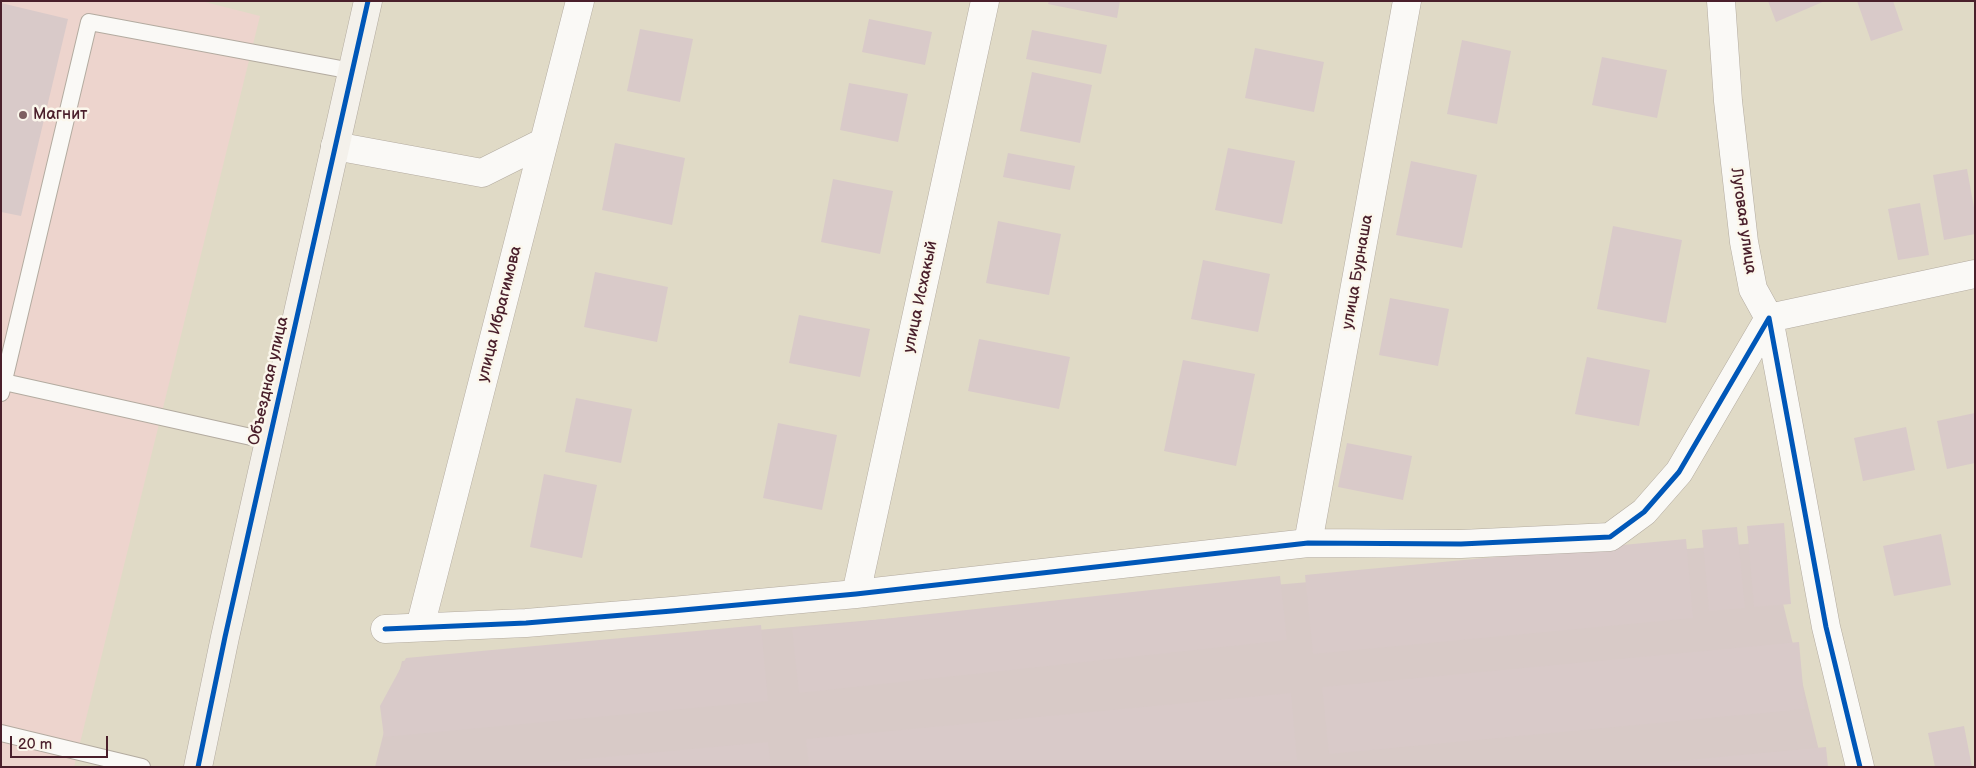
<!DOCTYPE html>
<html>
<head>
<meta charset="utf-8">
<style>
	body { margin:0 }
	#map { position:relative; width:1976px; height:768px; overflow:hidden; background:#e0dac6; font-family:"Balsamiq Sans",sans-serif }
	canvas { display:block }
	.frame { position:absolute; inset:0; border:2px solid #4a1f2b; pointer-events:none }
	.scale { position:absolute; left:10px; top:736px; width:98px; height:22px; box-sizing:border-box; border:2px solid #4a1f2b; border-top:0; padding-left:6px; font-size:15px; line-height:18px; white-space:nowrap; color:#4a1f2b; -webkit-text-stroke:4px #fbf7ec; paint-order:stroke }
</style>
</head>
<body>
<div id="map">
<canvas width="1976" height="768"></canvas>
<div class="frame"></div>
<div class="scale">20 m</div>
</div>
<script>
const g = document.querySelector('canvas').getContext('2d');
g.lineJoin = 'round';
function paint(path, color) { g.fillStyle = color; g.fill(path, 'evenodd'); }
const toPath = rows => new Path2D(rows.map(r => 'M' + r).join(''));
function stroke(path, color, width, dash) { g.strokeStyle = color; g.lineWidth = width; g.lineCap = dash ? 'butt' : 'round'; g.setLineDash(dash || []); g.stroke(path); }
function write(font, color, halo, rows, align = 'center') {
  g.font = font + ' "Balsamiq Sans",sans-serif'; g.lineWidth = 5; g.setLineDash([]); g.textBaseline = 'middle'; g.strokeStyle = halo; g.fillStyle = color; for (const [text, x, y, turn = 0] of rows) {
    g.save(); g.translate(x, y); g.rotate((+turn || 0) * Math.PI / 180); g.textAlign = isNaN(turn) ? turn : align; if (halo) g.strokeText(text, 0, 0); g.fillText(text, 0, 0); g.restore();
  }
}
paint(toPath([
	[1,1,201,1,260,16,74,767,1,767]
]), '#edd4cd');
paint(toPath([
	[1768,542,1823,767,375,767,402,661]
]), '#d8cac7');
paint(toPath([
	[1049,1,1120,1,1117,18,1048,4],
	[1768,1,1825,1,1776,22],
	[1857,1,1893,1,1903,30,1871,41],
	[1,3,68,19,21,216,1,212],
	[869,19,932,32,925,65,862,52],
	[640,29,693,39,680,102,627,91],
	[1032,30,1107,45,1101,74,1026,59],
	[1462,40,1511,51,1497,124,1447,114],
	[1255,48,1324,62,1314,112,1245,98],
	[1602,57,1667,70,1657,118,1592,105],
	[1032,72,1092,85,1080,143,1020,131],
	[849,83,908,94,898,142,840,130],
	[615,143,685,158,672,225,602,210],
	[1228,148,1295,161,1282,224,1215,210],
	[1008,153,1075,166,1070,190,1003,177],
	[1411,161,1477,175,1462,248,1396,235],
	[1967,169,1975,213,1975,234,1944,240,1933,175],
	[833,179,893,191,880,254,821,242],
	[1920,203,1929,255,1898,260,1888,209],
	[998,221,1061,234,1049,295,986,283],
	[1613,226,1682,240,1666,323,1597,309],
	[1203,260,1270,274,1258,332,1191,319],
	[595,272,668,287,657,342,584,327],
	[1390,298,1449,309,1438,366,1379,355],
	[799,315,870,329,860,377,789,363],
	[979,339,1070,357,1059,409,968,391],
	[1587,357,1650,370,1639,426,1575,414],
	[1183,360,1255,374,1236,466,1164,451],
	[576,398,632,409,621,463,565,452],
	[1975,413,1975,463,1947,469,1937,421],
	[778,423,837,435,822,510,763,498],
	[1906,427,1915,470,1863,481,1854,438],
	[1347,443,1412,456,1403,500,1338,487],
	[544,474,597,485,582,558,530,547],
	[1784,523,1791,604,1754,607,1747,526],
	[1737,527,1745,608,1709,611,1702,530],
	[1941,534,1951,585,1894,596,1883,546],
	[1686,539,1693,618,1313,654,1305,575],
	[1280,576,1287,640,799,693,792,629],
	[761,625,768,701,384,737,380,706,406,658],
	[1799,642,1805,709,1329,754,1322,687],
	[1291,693,1297,760,1222,767,809,767,806,739],
	[1964,726,1972,767,1935,767,1928,733],
	[768,742,771,767,519,767,519,765],
	[1826,747,1828,767,1635,767,1635,765]
]), '#d9cac9');
const lane = toPath([
	[4,382,269,441],
	[1,393,89,22,352,71],
	[1,733,142,767]
]);
const street = toPath([
	[1721,1,1728,101,1744,242,1753,289,1769,318,1975,274],
	[335,146,482,173,544,142],
	[1308,543,1407,1],
	[856,594,985,1],
	[420,627,580,1],
	[385,629,526,623,672,611,856,594,1308,543,1461,544,1610,537,1644,512,1679,472,1769,318,1826,627,1860,767]
]);
const secondary = toPath([
	[198,767,225,637,368,1]
]);
stroke(lane, '#b3aba0', 18);
stroke(street, '#b3aba0', 29);
stroke(secondary, '#b3aba0', 29);
stroke(lane, '#faf9f6', 16);
stroke(street, '#faf9f6', 28);
stroke(secondary, '#f4f1eb', 28);
stroke(toPath([
	[385,629,526,623,672,611,856,594,1308,543,1461,544,1610,537,1644,512,1679,472,1769,318,1826,627,1860,767],
	[198,767,225,637,368,1]
]), '#0057b8', 5);
for (const [x, y, r, color] of [
	[23,115,5,"#7e6061"]
]) { const dot = new Path2D(); dot.arc(x, y, r, 0, 2 * Math.PI); g.fillStyle = color; g.fill(dot); stroke(dot, '#fbf7ec', 2); }
write('16px', '#4a1f2b', '#fbf7ec', [
	["Магнит",33,115]
], 'left');
write('16px', '#4a1f2b', '#fbf7ec', [
	["Луговая улица",1743,221,82],
	["улица Бурнаша",1358,272,-80],
	["улица Исхакый",921,297,-78],
	["улица Ибрагимова",500,314,-76],
	["Объездная улица",269,381,-77]
]);
</script>
</body>
</html>
